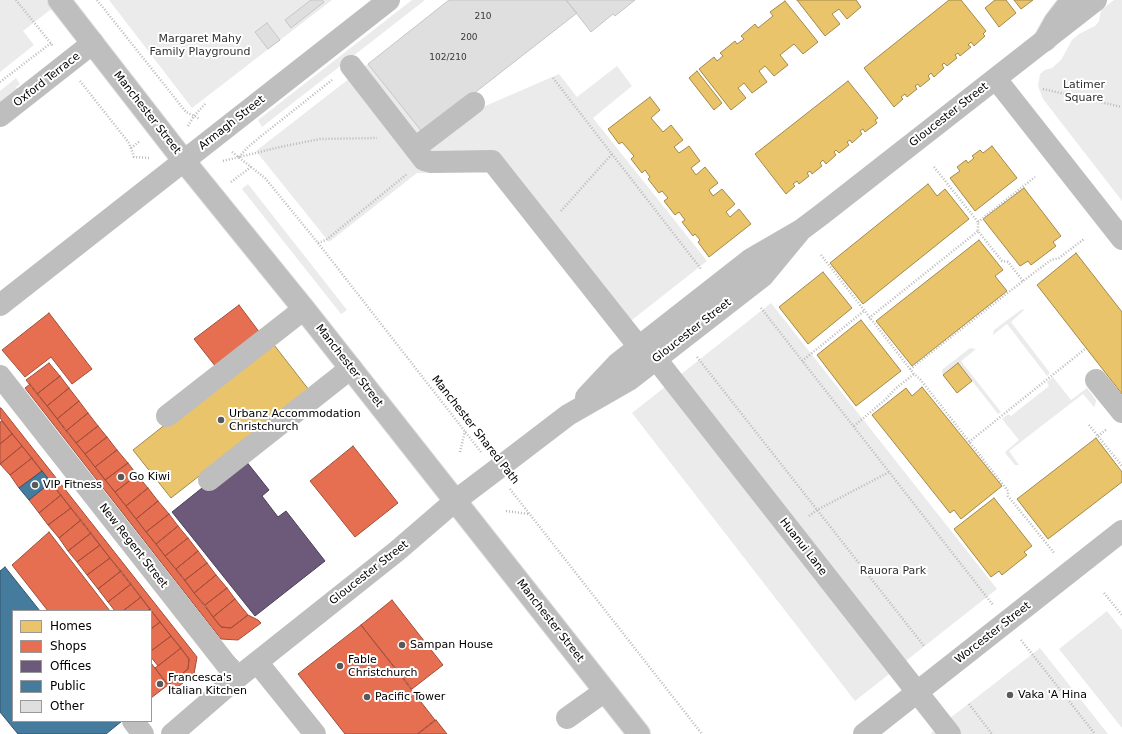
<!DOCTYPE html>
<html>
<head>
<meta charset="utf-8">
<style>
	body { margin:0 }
	#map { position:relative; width:1122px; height:734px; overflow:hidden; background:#fff; font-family:"DejaVu Sans",sans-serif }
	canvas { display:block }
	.legend { position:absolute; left:12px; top:610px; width:140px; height:112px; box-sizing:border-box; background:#fff; border:1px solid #999; margin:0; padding:5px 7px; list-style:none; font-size:12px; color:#000 }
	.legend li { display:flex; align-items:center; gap:8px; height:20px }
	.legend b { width:20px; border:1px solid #999 }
</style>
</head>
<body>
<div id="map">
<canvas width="1122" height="734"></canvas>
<ul class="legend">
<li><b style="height:11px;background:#e9c46a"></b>Homes</li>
<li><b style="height:11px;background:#e76f51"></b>Shops</li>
<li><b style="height:11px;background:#6d597a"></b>Offices</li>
<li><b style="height:11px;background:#457b9d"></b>Public</li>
<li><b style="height:11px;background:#dfdfdf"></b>Other</li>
</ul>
</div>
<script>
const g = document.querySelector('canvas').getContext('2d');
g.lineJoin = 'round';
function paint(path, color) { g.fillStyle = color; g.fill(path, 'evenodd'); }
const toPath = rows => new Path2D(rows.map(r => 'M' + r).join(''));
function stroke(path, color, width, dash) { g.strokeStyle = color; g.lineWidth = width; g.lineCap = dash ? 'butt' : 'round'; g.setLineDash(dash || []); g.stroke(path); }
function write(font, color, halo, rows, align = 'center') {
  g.font = font + ' "DejaVu Sans",sans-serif'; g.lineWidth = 4; g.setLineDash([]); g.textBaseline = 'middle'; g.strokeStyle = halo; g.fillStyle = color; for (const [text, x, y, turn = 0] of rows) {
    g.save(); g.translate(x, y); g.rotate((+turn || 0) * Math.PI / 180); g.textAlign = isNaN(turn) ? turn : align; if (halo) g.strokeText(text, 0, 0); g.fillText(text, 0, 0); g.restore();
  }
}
paint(toPath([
	[0,0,63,0,23,31,34,45,0,72],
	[109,0,332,0,192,108],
	[412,0,425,0,262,127,258,120],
	[1114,0,1122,0,1122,201,1043,99,1038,86,1040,74,1045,70,1052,68,1061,60,1072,40,1079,34,1095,26,1099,21,1101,10],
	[368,64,423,133,559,74,577,97,617,66,632,86,593,118,707,261,623,327,491,173,417,173,329,242,256,151],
	[16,78,20,84,16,87,20,92,0,107,0,91],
	[248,184,347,310,341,314,242,189],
	[771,303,997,589,855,701,632,413],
	[1022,309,1024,310,1011,322,1050,373,1047,376,1007,324,993,335,993,334,994,330],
	[970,348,976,349,961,361,1001,412,998,414,958,363,943,375,942,372,943,369],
	[1053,377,1071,400,1087,388,1096,400,1095,406,1094,407,1083,394,1009,451,1019,465,1015,465,1006,454,1005,452,1019,440,1002,419,1008,414,1011,416,1049,386,1047,382],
	[1107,611,1122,630,1122,728,1059,649],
	[1040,648,1108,734,932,734,931,733]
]), '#ebebeb');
const homes = toPath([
	[797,0,856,0,861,7,847,19,839,9,832,14,840,24,825,36,797,0],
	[949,0,961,0,986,31,983,34,985,36,974,46,971,42,968,45,971,47,960,56,958,53,955,55,957,58,947,66,944,63,942,65,944,68,934,77,931,73,928,76,930,79,920,87,918,84,915,86,917,89,907,97,905,94,901,97,903,99,894,107,864,68,949,0],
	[995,0,1006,0,1016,13,999,27,985,8,995,0],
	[1014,0,1033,0,1021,9,1014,0],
	[785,1,818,42,803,54,794,44,780,55,788,65,774,76,765,66,759,71,767,82,752,93,744,83,738,88,746,98,731,110,699,69,714,57,717,61,723,56,720,53,735,41,737,44,744,39,741,36,755,24,758,28,773,16,770,12,785,1],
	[697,71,722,103,714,110,689,78,697,71],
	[848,81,878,118,875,120,877,123,865,132,863,129,860,131,862,134,852,143,850,140,847,142,849,145,839,153,836,150,834,152,836,155,826,164,823,160,820,163,822,166,812,174,810,171,807,173,809,176,799,184,797,181,793,184,795,186,786,194,755,154,848,81],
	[650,97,660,110,651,118,663,132,671,125,683,140,674,147,679,153,689,146,700,161,691,168,696,175,705,167,718,183,709,190,713,196,722,189,735,204,726,212,730,217,739,209,751,224,709,257,698,242,700,240,695,234,693,236,682,222,685,220,679,212,675,215,664,201,668,198,662,191,659,193,648,179,650,177,645,170,642,173,631,159,634,156,622,142,619,144,608,129,650,97],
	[992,146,1017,178,975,211,950,178,960,171,957,167,966,160,968,163,974,158,972,156,980,150,983,153,992,146],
	[928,184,937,196,945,189,969,219,863,304,830,263,928,184],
	[1024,188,1061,236,1053,242,1056,246,1031,265,1028,261,1020,266,983,219,1024,188],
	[979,240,1003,270,995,276,1007,291,912,366,876,321,979,240],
	[1076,253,1122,312,1122,394,1037,285,1076,253],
	[823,272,852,308,808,344,779,307,823,272],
	[861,320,901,371,856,406,817,355,861,320],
	[271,341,309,390,171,498,133,450,271,341],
	[958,363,972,381,957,393,943,375,958,363],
	[922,387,1002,486,961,519,954,510,950,513,872,415,906,388,912,396,922,387],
	[1096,438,1122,472,1122,482,1048,539,1017,499,1096,438],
	[994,498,1032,546,1024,552,1027,555,1002,575,999,571,991,577,954,529,994,498]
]);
paint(homes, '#e9c46a');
stroke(homes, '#a3894a', 1);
const shops = toPath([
	[239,305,260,333,216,367,194,339,239,305],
	[49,313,92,369,72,384,51,357,25,377,2,350,49,313],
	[49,363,60,376,37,394,26,380,49,363],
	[60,376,69,388,47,406,37,394,60,376],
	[30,384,221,627,231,628,248,615,258,620,261,623,238,640,221,639,25,388,30,384],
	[69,388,79,401,57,419,47,406,69,388],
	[79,401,88,413,66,431,57,419,79,401],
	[0,408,1,408,197,657,194,674,173,691,168,685,188,669,189,659,0,418,0,408],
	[88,413,98,426,76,443,66,431,88,413],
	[2,421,12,434,0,444,0,422,2,421],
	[98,426,107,437,85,454,76,443,98,426],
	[12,434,22,446,0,464,0,444,12,434],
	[107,437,117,450,95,467,85,454,107,437],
	[22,446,32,458,10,475,0,464,22,446],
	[353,446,398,503,355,537,310,481,353,446],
	[117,450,128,463,105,480,95,467,117,450],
	[32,458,42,471,19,488,10,475,32,458],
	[128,463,137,475,115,492,105,480,128,463],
	[137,475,148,488,126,506,115,492,137,475],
	[51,482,61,495,39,513,29,500,51,482],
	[148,488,158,501,136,519,126,506,148,488],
	[61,495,71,508,48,525,39,513,61,495],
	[158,501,169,514,146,532,136,519,158,501],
	[71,508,81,520,59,538,48,525,71,508],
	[169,514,178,526,156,544,146,532,169,514],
	[81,520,91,533,68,551,59,538,81,520],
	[178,526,188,538,165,556,156,544,178,526],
	[49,532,110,611,48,611,12,565,49,532],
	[91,533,100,545,77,562,68,551,91,533],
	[188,538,198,551,176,569,165,556,188,538],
	[100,545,110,558,87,575,77,562,100,545],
	[198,551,207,563,185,580,176,569,198,551],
	[110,558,121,571,98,589,87,575,110,558],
	[207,563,216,575,194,593,185,580,207,563],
	[121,571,131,584,108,602,98,589,121,571],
	[216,575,227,588,205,605,194,593,216,575],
	[131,584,141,597,123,611,115,611,108,602,131,584],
	[227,588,235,599,213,617,205,605,227,588],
	[141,597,150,609,147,611,123,611,141,597],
	[235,599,248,615,231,628,221,627,213,617,235,599],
	[392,600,443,665,412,689,361,625,392,600],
	[150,609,160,622,151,629,151,611,147,611,150,609],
	[160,622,171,636,151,651,151,629,160,622],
	[361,625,435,720,417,734,345,734,298,674,361,625],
	[171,636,181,648,158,666,151,657,151,651,171,636],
	[181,648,189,659,188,669,168,685,155,668,181,648],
	[151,663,168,685,151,698,151,663],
	[436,720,447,734,418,734,436,720]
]);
paint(shops, '#e76f51');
stroke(shops, '#a24e39', 1);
const offices = toPath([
	[242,456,269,490,262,496,278,517,286,511,325,561,255,616,172,512,242,456]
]);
paint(offices, '#6d597a');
stroke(offices, '#4c3e55', 1);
const public = toPath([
	[42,471,51,482,29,500,19,488,42,471],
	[5,567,40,611,13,611,13,721,122,721,106,734,18,734,0,712,0,571,5,567]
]);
paint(public, '#457b9d');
stroke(public, '#30566e', 1);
const building = toPath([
	[311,0,322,0,324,2,291,28,285,20,311,0],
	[449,0,566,0,577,13,423,133,368,64,449,0],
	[566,0,635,0,615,16,613,14,591,32,566,0],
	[267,23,280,40,268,49,255,32,267,23]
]);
paint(building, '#dfdfdf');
stroke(building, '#c6c6c6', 1);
const major = toPath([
	[59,0,184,161,304,309,639,734],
	[1045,40,1055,22,1072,0]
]);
stroke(major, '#dbdbdb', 24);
stroke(toPath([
	[16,0,53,46],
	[97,0,186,112,200,119],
	[553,78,701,269],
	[80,81,129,143,134,157,149,158],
	[0,82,51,43],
	[1043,89,1122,107],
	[188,126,194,116,206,103],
	[131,148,140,141],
	[232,152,265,178,318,243,481,452],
	[239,157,248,147,260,137,332,80],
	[223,161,280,147,320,139,377,138],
	[934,167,978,222,978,231,1002,261,1008,262,1023,281],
	[231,182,251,167],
	[561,211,612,154],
	[978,222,1035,177],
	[318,243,326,240,407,174],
	[821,255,914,374,920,379,1008,491,1008,496,1055,554],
	[761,308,993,605],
	[869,318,978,231],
	[697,357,924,646],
	[802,361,864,311],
	[910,369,1023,281,1051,260,1059,258,1084,239],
	[1089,425,1122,466],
	[854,426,886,399,895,389,914,374],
	[1098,436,1107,429],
	[969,442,1085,349],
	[460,452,465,431],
	[510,489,702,734],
	[506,511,529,514],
	[809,516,817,510,889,472],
	[1104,593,1122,615],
	[1021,640,1095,734],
	[969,704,992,734]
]), '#b9b9b9', 2.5, [1, 2]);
stroke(toPath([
	[351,66,424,160,431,162,492,161,639,347],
	[996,79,1122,239],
	[0,116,93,43],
	[415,148,474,103],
	[0,305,389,0],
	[656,359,950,734],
	[0,376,237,678],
	[1096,380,1122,412],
	[586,397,617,364,751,259,801,230,821,215,1096,0],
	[167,416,304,309],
	[209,480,351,368],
	[257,662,315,734],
	[567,718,605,691],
	[133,721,143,734],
	[172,734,237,678,397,551,455,501,496,470,568,415,629,380,763,276,801,230],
	[864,734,1122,531]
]), '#bebebe', 22);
stroke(major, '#bebebe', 22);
stroke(toPath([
	[0,367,215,639,240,663,284,693,300,707,321,734]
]), '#bebebe', 1);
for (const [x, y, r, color] of [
	[221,420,4,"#595959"],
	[121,477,4,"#595959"],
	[35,485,4,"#595959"],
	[402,645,4,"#595959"],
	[340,666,4,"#595959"],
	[160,684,4,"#595959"],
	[1010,695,4,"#595959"],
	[367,697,4,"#595959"]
]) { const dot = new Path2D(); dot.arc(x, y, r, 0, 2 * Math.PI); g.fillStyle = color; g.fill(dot); stroke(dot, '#fff', 1.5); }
write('9px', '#383838', null, [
	["210",483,17],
	["200",469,38],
	["102/210",448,58]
]);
write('11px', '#323232', '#fff', [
	["Margaret Mahy",200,39],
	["Family Playground",200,52],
	["Latimer",1084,85],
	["Square",1084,98],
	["Rauora Park",893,571]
]);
write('11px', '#000', '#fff', [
	["Oxford Terrace",47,80,-38],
	["Manchester Street",147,113,52],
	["Gloucester Street",949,115,-38],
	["Armagh Street",232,123,-38],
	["Gloucester Street",692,331,-38],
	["Manchester Street",349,366,52],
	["Manchester Shared Path",475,430,52],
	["New Regent Street",133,546,52],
	["Huanui Lane",803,547,52],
	["Gloucester Street",369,573,-38],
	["Manchester Street",550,621,52],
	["Worcester Street",993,633,-38]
]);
write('11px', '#000', '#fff', [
	["Urbanz Accommodation",229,414],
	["Christchurch",229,427],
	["Go Kiwi",129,477],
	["VIP Fitness",43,485],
	["Sampan House",410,645],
	["Fable",348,660],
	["Christchurch",348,673],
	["Francesca's",168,678],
	["Italian Kitchen",168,691],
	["Vaka 'A Hina",1018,695],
	["Pacific Tower",375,697]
], 'left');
</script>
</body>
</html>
